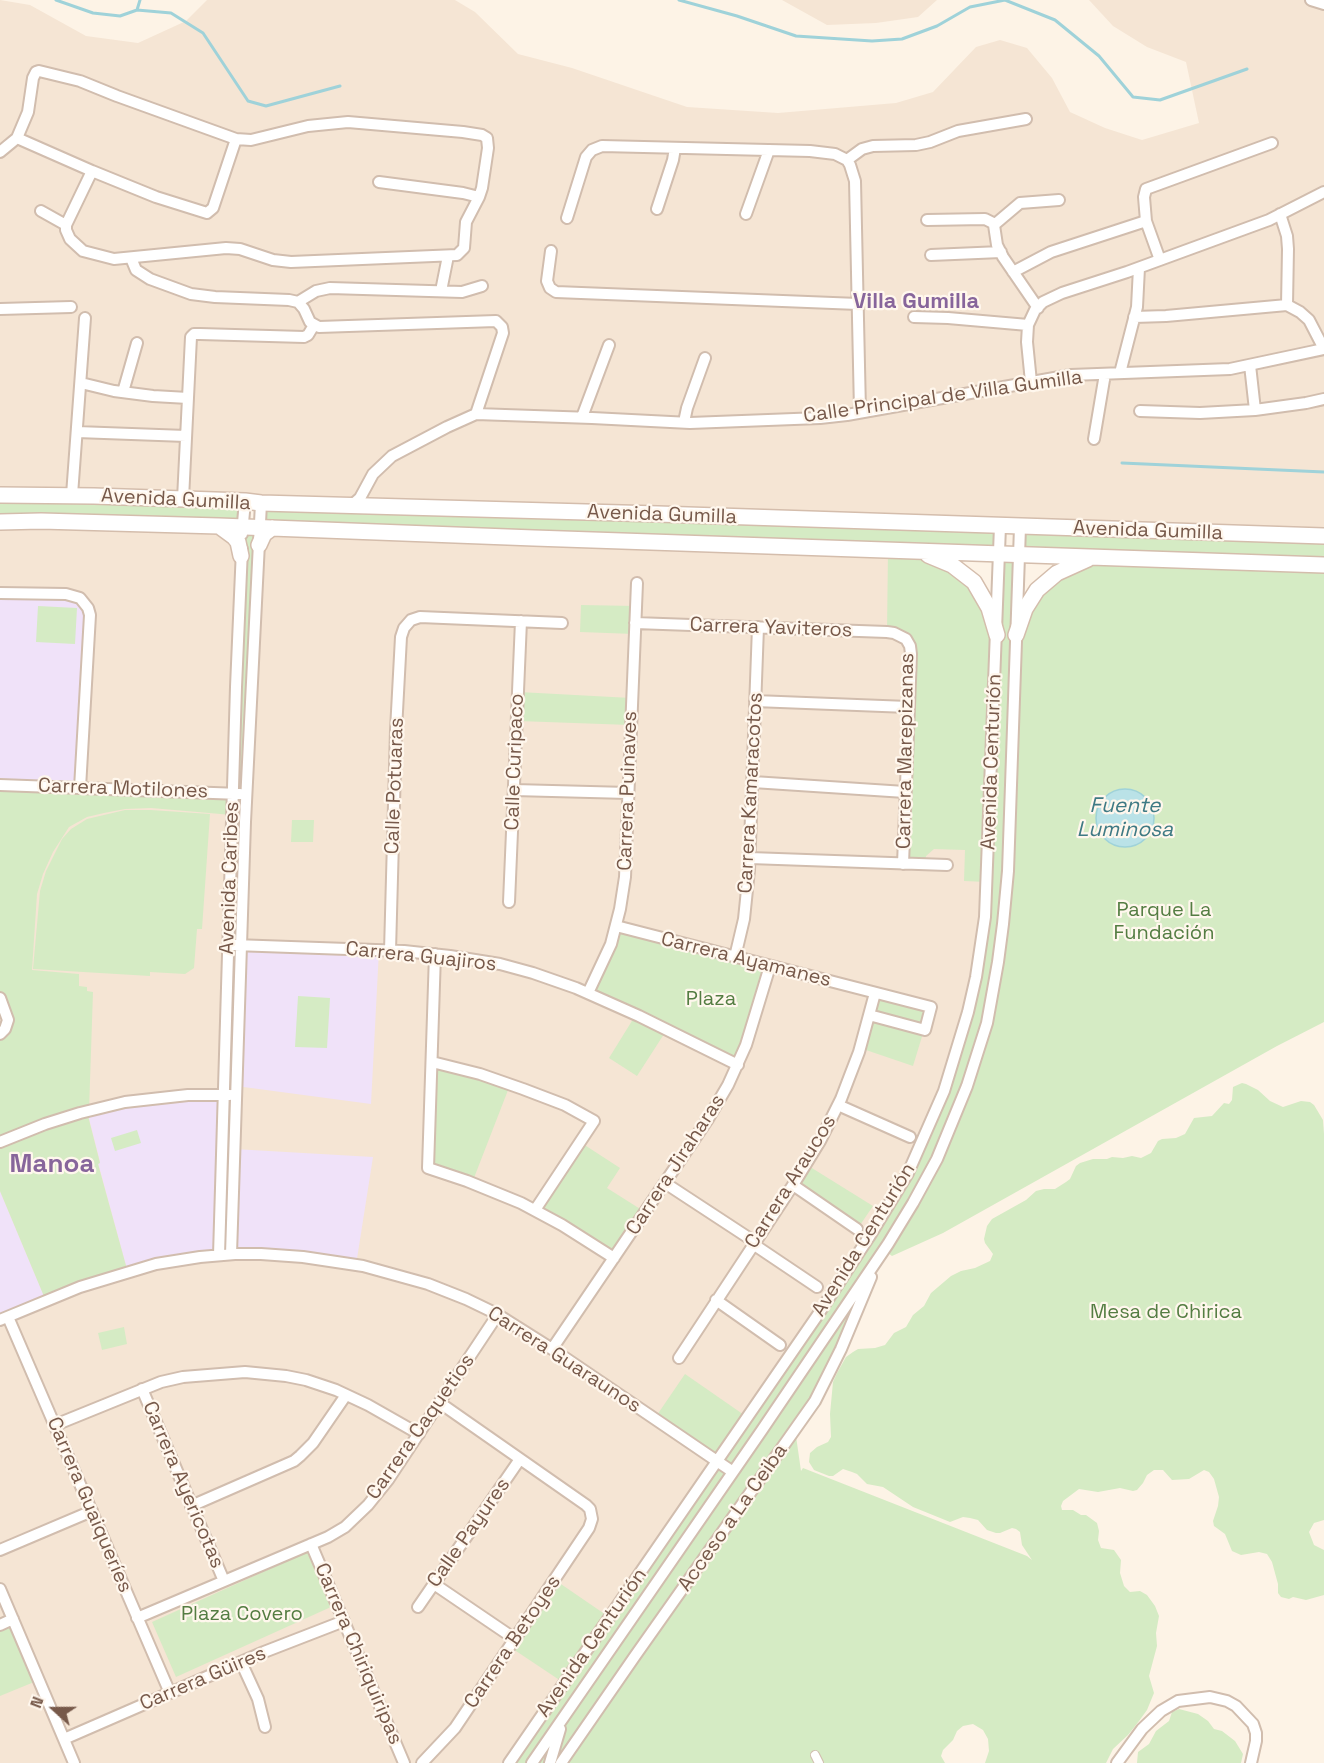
<!DOCTYPE html>
<html>
<head>
<meta charset="utf-8">
<style>
	body { margin:0 }
	#map { position:relative; width:1324px; height:1763px; overflow:hidden; background:#fdf3e6; font-family:"Space Grotesk",sans-serif }
	canvas { display:block }
	.north { position:absolute; left:24px; top:1679px; width:60px; height:60px; -webkit-text-stroke:4px #fff7ed; paint-order:stroke; rotate:291deg; font-size:16px; font-weight:700; line-height:24px; text-align:center; color:#77594a }
	.north::after { content:''; display:block; margin:auto; width:21px; height:27px; background:#77594a; clip-path:polygon(50% 0,100% 100%,50% 72%,0 100%) }
</style>
</head>
<body>
<div id="map">
<canvas width="1324" height="1763"></canvas>
<div class="north">N</div>
</div>
<script>
const g = document.querySelector('canvas').getContext('2d');
g.lineJoin = 'round';
function paint(path, color) { g.fillStyle = color; g.fill(path, 'evenodd'); }
const toPath = rows => new Path2D(rows.map(r => 'M' + r).join(''));
function stroke(path, color, width, dash) { g.strokeStyle = color; g.lineWidth = width; g.lineCap = dash ? 'butt' : 'round'; g.setLineDash(dash || []); g.stroke(path); }
function write(font, color, halo, rows, align = 'center') {
  g.font = font + ' "Space Grotesk",sans-serif'; g.lineWidth = 4.5; g.setLineDash([]); g.textBaseline = 'middle'; g.strokeStyle = halo; g.fillStyle = color; for (const [text, x, y, turn = 0] of rows) {
    g.save(); g.translate(x, y); g.rotate((+turn || 0) * Math.PI / 180); g.textAlign = isNaN(turn) ? turn : align; if (halo) g.strokeText(text, 0, 0); g.fillText(text, 0, 0); g.restore();
  }
}
paint(toPath([
	[0,0,30,5,86,36,138,43,186,21,207,0,455,0,475,12,518,54,572,68,687,107,778,113,896,103,933,92,976,47,1000,40,1027,48,1052,78,1070,112,1105,128,1142,140,1199,123,1186,62,1147,47,1113,26,1089,0,1324,0,1324,536,0,495],
	[782,0,937,0,918,17,876,23,827,25],
	[0,522,917,551,988,867,968,1012,908,1173,509,1763,0,1763]
]), '#f5e5d4');
paint(toPath([
	[0,594,66,595,87,607,79,786,0,784],
	[240,945,379,950,371,1104,236,1086],
	[224,1095,219,1255,128,1273,98,1163,100,1162,87,1111],
	[234,1149,373,1157,356,1265,235,1254],
	[0,1191,46,1301,0,1320]
]), '#f0e2f9');
paint(toPath([
	[0,498,243,504,241,526,0,521],
	[262,505,999,527,998,552,261,526],
	[243,527,259,527,231,1254,219,1255,232,815,151,808,125,809,104,813,87,817,69,827,53,852,43,874,37,894,32,970,79,974,79,986,87,987,87,991,93,992,89,1111,87,1112,100,1163,98,1164,128,1273,46,1301,0,1191,0,1034,5,1029,0,998,0,785,233,793],
	[1021,528,1324,538,1324,563,1020,553],
	[888,551,916,552,962,573,991,619,999,554,1019,554,1016,632,1025,609,1075,564,1324,565,1324,1022,1277,1046,943,1233,892,1256,884,1250,858,1311,795,1429,801,1471,803,1468,1027,1556,1032,1560,1022,1545,1020,1532,1016,1529,1012,1528,1000,1533,996,1533,987,1530,978,1520,970,1518,963,1517,950,1522,913,1507,883,1487,867,1484,857,1474,852,1472,843,1469,833,1476,829,1476,814,1470,809,1462,810,1453,817,1447,828,1442,831,1437,830,1414,833,1382,837,1373,846,1357,853,1352,858,1349,875,1348,885,1345,894,1333,906,1327,913,1315,924,1306,931,1293,951,1276,961,1271,975,1268,990,1261,993,1254,985,1243,984,1239,987,1226,992,1219,1026,1200,1036,1191,1044,1189,1055,1189,1066,1182,1070,1179,1076,1166,1080,1163,1093,1159,1107,1159,1112,1157,1123,1158,1132,1156,1141,1158,1151,1153,1158,1141,1162,1139,1176,1138,1185,1134,1194,1118,1212,1116,1224,1103,1229,1104,1232,1100,1233,1087,1242,1083,1246,1084,1258,1090,1270,1101,1283,1107,1301,1101,1310,1102,1314,1105,1323,1120,1324,1134,1324,1520,1314,1523,1309,1532,1314,1545,1324,1550,1324,1595,1306,1600,1293,1597,1289,1599,1281,1597,1278,1593,1278,1584,1272,1562,1267,1554,1259,1552,1241,1555,1232,1551,1225,1534,1214,1526,1213,1521,1218,1506,1219,1497,1214,1479,1209,1472,1204,1470,1189,1479,1172,1480,1163,1470,1154,1470,1147,1475,1143,1483,1137,1490,1133,1491,1120,1488,1098,1492,1079,1489,1063,1501,1061,1506,1062,1510,1073,1510,1081,1515,1086,1515,1097,1523,1099,1531,1098,1540,1101,1548,1114,1550,1121,1560,1120,1573,1124,1586,1130,1592,1140,1591,1147,1595,1155,1606,1159,1616,1156,1633,1157,1646,1149,1676,1154,1693,1147,1710,1139,1721,1128,1735,1113,1749,1106,1763,985,1763,989,1751,988,1739,983,1730,973,1724,963,1726,957,1731,953,1740,943,1750,941,1756,945,1763,509,1763,564,1683,510,1647,555,1580,609,1617,718,1460,655,1418,685,1374,747,1417,893,1199,962,1035,987,882,964,881,965,850,934,849,926,856,925,864,904,863,911,646,887,631],
	[581,605,636,606,634,634,580,632],
	[38,606,77,608,75,644,36,642],
	[519,692,631,698,630,725,518,721],
	[125,810,151,810,210,814,202,929,197,929,194,968,185,974,150,972,150,976,33,969,40,891,46,871,62,839,71,829,87,819],
	[292,820,314,820,313,842,291,842],
	[616,926,770,966,738,1065,588,993],
	[875,993,931,1007,913,1066,860,1048],
	[298,996,330,998,327,1048,295,1047],
	[635,1016,666,1031,637,1076,609,1058],
	[432,1062,510,1085,472,1183,428,1168],
	[137,1130,141,1143,115,1151,111,1138],
	[580,1142,620,1168,607,1188,645,1212,614,1258,535,1210],
	[807,1165,873,1206,858,1228,794,1185],
	[124,1327,127,1344,102,1350,98,1333],
	[307,1552,331,1607,176,1677,152,1622],
	[13,1619,39,1680,0,1696,0,1625],
	[1179,1709,1198,1714,1208,1721,1214,1729,1222,1731,1235,1741,1243,1754,1241,1763,1137,1763,1138,1752,1149,1744,1156,1731,1169,1721,1172,1712]
]), '#d5ebc4');
const water = toPath([
	'1096 818a29 29 0 1 1 58 0a29 29 0 1 1-58 0Z'
]);
paint(water, '#bae2e7');
stroke(water, '#9fd2d9', 1.5);
stroke(toPath([
	[56,0,93,13,120,16,137,10,171,13,203,33,248,101,266,106,340,86],
	[679,0,737,16,796,36,872,41,902,39,937,26,970,7,1005,0,1055,20,1099,56,1133,97,1160,100,1247,69],
	[137,10,140,0],
	[1122,463,1324,472]
]), '#9fd2d9', 3);
const pedestrian = toPath([
	[815,1755,819,1763]
]);
const minor = toPath([
	[1311,0,1324,4],
	[17,138,92,171,156,197,207,213,213,208,236,139],
	[0,152,17,138,28,112,33,78,36,72,39,71,80,81,117,96,236,139,251,140,308,126,348,122,463,132,482,135,487,138,488,148,482,188,479,197,466,222,464,248,457,255,291,262,273,260,240,249,226,248,114,259,83,251,70,239,66,230,66,225],
	[847,160,862,149,873,146,916,145,930,142,958,131,1026,119],
	[379,182,463,193,479,197],
	[657,209,673,160,675,148],
	[41,211,66,225],
	[746,214,769,150],
	[1280,214,1287,236,1288,249,1287,305],
	[567,218,586,157,592,150,602,146,810,151,835,154,847,160,850,165,855,181,860,411],
	[927,220,985,219,993,223,994,225,997,245,1003,257,1038,308],
	[66,225,92,171],
	[994,225,1020,203,1059,200],
	[551,251,547,281,550,288,556,292,858,304],
	[931,255,1001,252],
	[131,258,136,270,150,279,191,294,215,297,289,300,298,302,304,309,310,322,319,327,496,321,502,327,503,333,476,414],
	[1160,260,1146,221,1144,197,1146,189,1272,143],
	[1013,272,1051,252,1146,221],
	[441,291,448,256],
	[298,302,316,291,330,288,462,292,482,286],
	[0,309,71,307],
	[914,317,948,318,1028,325],
	[1134,317,1166,316,1287,305,1300,312,1309,320,1324,349],
	[1250,365,1255,410],
	[1120,373,1137,307,1139,268],
	[1031,382,1027,342,1028,325,1035,310,1043,302,1062,293,1127,272,1269,220,1324,192],
	[81,383,114,391,153,396,188,398],
	[123,392,137,343],
	[1140,411,1200,413,1255,410,1306,403,1324,399],
	[582,417,609,345],
	[684,422,687,408,705,358],
	[77,432,186,436],
	[1094,439,1105,374],
	[72,495,85,318],
	[183,499,191,337,194,334,200,334,304,337,308,335,314,325],
	[351,506,360,498,373,474,392,456,447,427,476,414,592,418,690,423,820,418,847,415,1071,375,1230,369,1324,349],
	[242,534,245,501],
	[0,593,66,594,80,598,88,608,90,615,80,788],
	[635,623,887,632,894,633,906,639,910,646,911,654,903,864],
	[755,701,908,707],
	[753,782,905,792],
	[0,785,240,794],
	[514,790,628,793],
	[750,858,947,865],
	[509,902,521,621],
	[616,926,931,1007,925,1030,869,1015],
	[234,945,404,951,450,956,500,964,533,973,576,988,639,1016,738,1065],
	[390,951,396,730,401,637,404,628,411,620,420,617,562,623],
	[435,954,428,1168,467,1181,521,1203,562,1225,614,1258],
	[735,957,744,919,749,870,758,627],
	[588,993,611,944,620,909,625,877,637,583],
	[0,998,8,1020,5,1029,0,1034],
	[432,1062,480,1074,523,1089,565,1105,594,1121,535,1210],
	[838,1105,910,1137],
	[0,1142,45,1124,80,1113,125,1102,188,1095,230,1095],
	[665,1183,755,1242],
	[793,1185,857,1229],
	[753,1244,817,1287],
	[231,1254,245,822,261,503],
	[219,1255,236,687,242,549],
	[716,1300,780,1345],
	[8,1317,170,1693],
	[0,1320,80,1287,156,1264,200,1257,235,1254,261,1254,303,1257,363,1266,428,1284,466,1299,495,1313,552,1349,733,1472],
	[552,1349,708,1119,728,1085,746,1045,770,966],
	[679,1358,793,1185,820,1141,841,1099,849,1078,859,1052,875,993],
	[142,1389,224,1581],
	[55,1425,161,1382,183,1377,245,1372,286,1376,306,1380,336,1390,368,1405,419,1434],
	[191,1506,294,1461,300,1456,313,1443,346,1395],
	[311,1544,404,1763],
	[0,1550,92,1511],
	[434,1584,515,1639],
	[0,1589,74,1763],
	[418,1607,520,1459],
	[137,1618,328,1537,345,1527,368,1505,388,1480,498,1314],
	[0,1625,13,1619],
	[241,1662,258,1699,265,1727],
	[64,1739,264,1652,344,1621],
	[422,1763,455,1728,589,1528,592,1519,590,1509,586,1505,440,1403],
	[509,1763,817,1316,869,1237,908,1173,944,1091,968,1012,976,977,985,917,1000,526],
	[532,1763,762,1430,888,1244,913,1203,937,1159,967,1086,987,1023,998,962,1003,924,1008,871,1020,527],
	[550,1763,560,1729],
	[561,1763,635,1656,815,1401,841,1349,871,1277],
	[1117,1763,1142,1729,1161,1711,1178,1701,1210,1697,1227,1701,1236,1706,1253,1724,1256,1733,1256,1741,1251,1763]
]);
const secondary = toPath([
	[0,495,94,496,245,501,261,503,658,514,1324,536],
	[0,522,41,521,219,526,534,538,1324,565],
	[219,526,234,537,238,542,241,556],
	[259,545,264,534,272,528],
	[928,555,952,565,974,582,989,608,997,635],
	[1016,635,1025,609,1037,590,1057,573,1088,559]
]);
stroke(pedestrian, '#d1bdae', 10);
stroke(minor, '#d1bdae', 14);
stroke(secondary, '#d4bdac', 18);
stroke(pedestrian, '#fff', 8);
stroke(minor, '#fff', 10);
stroke(secondary, '#fff', 15);
write('20px', '#77594a', '#fff7ed', [
	["Calle Principal de Villa Gumilla",943,397,-8],
	["Avenida Gumilla",176,500,3],
	["Avenida Gumilla",662,515,2],
	["Avenida Gumilla",1148,531,2],
	["Carrera Yaviteros",771,628,2],
	["Carrera Marepizanas",906,751,-89],
	["Calle Curipaco",515,762,-88],
	["Avenida Centurión",992,762,-88],
	["Calle Potuaras",395,786,-88],
	["Carrera Motilones",123,789,2],
	["Carrera Puinaves",628,791,-88],
	["Carrera Kamaracotos",751,793,-87],
	["Avenida Caribes",230,878,-88],
	["Carrera Guajiros",421,957,6],
	["Carrera Ayamanes",746,960,14],
	["Carrera Jiraharas",676,1165,-57],
	["Carrera Araucos",791,1182,-58],
	["Avenida Centurión",864,1240,-58],
	["Carrera Guaraunos",564,1360,33],
	["Carrera Caquetios",421,1427,-55],
	["Carrera Ayericotas",183,1485,67],
	["Carrera Guaiqueríes",89,1505,67],
	["Acceso a La Ceiba",733,1518,-55],
	["Calle Payures",469,1533,-55],
	["Carrera Betoyes",513,1642,-56],
	["Avenida Centurión",592,1643,-55],
	["Carrera Chiriquiripas",358,1654,67],
	["Carrera Güires",203,1679,-23]
]);
write('20px', '#547d42', '#fff7ed', [
	["Parque La",1164,911],
	["Fundación",1164,934],
	["Plaza",711,1000],
	["Mesa de Chirica",1166,1313],
	["Plaza Covero",242,1615]
]);
write('italic 21px', '#3f7a84', '#fff7ed', [
	["Fuente",1125,806],
	["Luminosa",1125,830]
]);
write('bold 22px', '#87659b', '#fff7ed', [
	["Villa Gumilla",916,302]
]);
write('bold 26px', '#87659b', '#fff7ed', [
	["Manoa",52,1165]
]);
</script>
</body>
</html>
